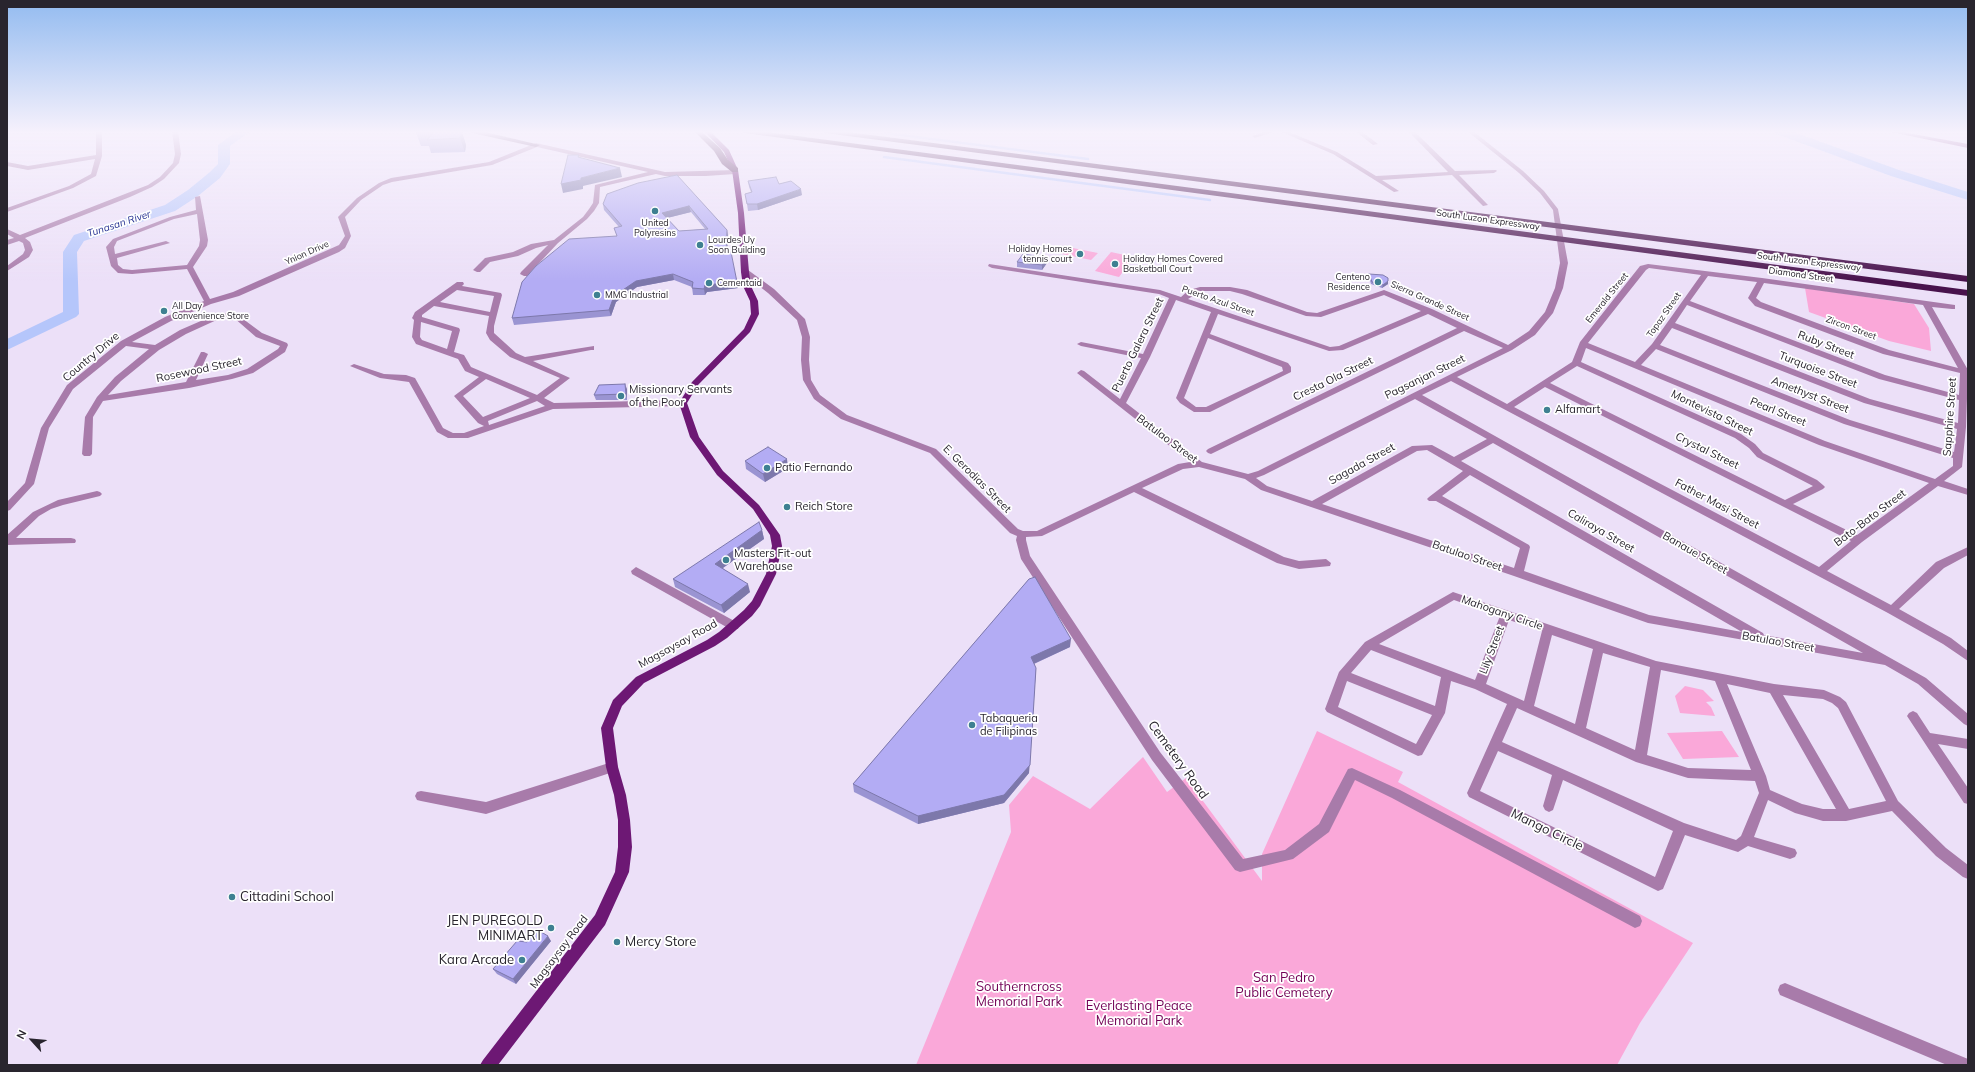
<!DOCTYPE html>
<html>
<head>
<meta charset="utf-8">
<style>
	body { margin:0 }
	#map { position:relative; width:1975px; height:1072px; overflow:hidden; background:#ece0f8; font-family:Mulish,sans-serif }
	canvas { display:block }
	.frame { position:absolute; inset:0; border:8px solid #29252e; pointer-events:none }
	.north { position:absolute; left:12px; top:1020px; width:40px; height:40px; -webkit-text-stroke:3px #fff; paint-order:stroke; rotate:297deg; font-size:11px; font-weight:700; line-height:16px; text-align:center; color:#29252e }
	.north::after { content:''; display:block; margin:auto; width:14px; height:18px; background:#29252e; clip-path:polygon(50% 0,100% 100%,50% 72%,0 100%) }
</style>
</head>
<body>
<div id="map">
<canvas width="1975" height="1072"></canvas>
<div class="frame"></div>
<div class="north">N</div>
</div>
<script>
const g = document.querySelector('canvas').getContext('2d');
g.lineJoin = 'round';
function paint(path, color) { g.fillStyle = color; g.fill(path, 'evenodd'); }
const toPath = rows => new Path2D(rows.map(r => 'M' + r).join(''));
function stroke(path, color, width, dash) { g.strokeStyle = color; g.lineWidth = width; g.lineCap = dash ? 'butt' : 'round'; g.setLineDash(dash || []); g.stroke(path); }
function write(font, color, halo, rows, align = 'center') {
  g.font = font + ' Mulish,sans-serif'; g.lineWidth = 3.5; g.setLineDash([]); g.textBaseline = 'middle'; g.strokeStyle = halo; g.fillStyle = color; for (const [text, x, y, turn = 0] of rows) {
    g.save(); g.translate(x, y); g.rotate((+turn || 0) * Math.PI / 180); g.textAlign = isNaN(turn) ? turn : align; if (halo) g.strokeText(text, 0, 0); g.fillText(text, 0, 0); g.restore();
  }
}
paint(toPath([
	[1068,247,1098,253,1091,260,1062,254],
	[1111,252,1134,257,1119,277,1095,271],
	[1805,288,1914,304,1929,328,1931,351,1889,341,1809,312],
	[1685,686,1703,690,1714,701,1706,702,1711,707,1715,716,1680,713,1675,696],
	[1317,731,1403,772,1398,782,1693,943,1640,1023,1617,1065,916,1065,1011,832,1009,805,1033,776,1090,809,1143,757,1167,792,1186,778,1262,881,1262,854],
	[1722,731,1739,757,1683,759,1667,733]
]), '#faa8d9');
stroke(toPath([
	[885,133,1088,159],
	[884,157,1210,200]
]), '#b5c6fb', 2.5);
paint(toPath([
	[237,131,251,131,230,146,230,164,220,178,198,196,175,211,84,241,77,252,79,314,76,317,7,350,7,339,63,312,63,252,74,235,165,205,188,190,210,172,218,164,218,145,237,131],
	[1774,131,1791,131,1899,170,1968,192,1968,200,1891,176,1776,134,1774,131]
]), '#b5c6fb');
paint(toPath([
	[96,131,102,131,102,156,96,176,73,188,7,212,7,208,69,186,91,174,95,159,28,170,7,166,7,162,28,166,96,155,96,131],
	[172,131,178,131,181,154,179,163,164,179,152,187,130,197,25,238,30,242,33,250,29,257,7,271,7,266,23,254,25,250,23,243,19,241,7,245,7,240,14,238,7,234,7,229,20,235,148,185,160,177,173,163,175,154,172,131],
	[1267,131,1276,131,1255,138,1252,136,1267,131],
	[1279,131,1287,131,1337,152,1376,176,1448,172,1408,131,1414,131,1455,171,1496,170,1497,171,1494,173,1459,175,1488,205,1483,206,1452,175,1382,180,1399,191,1394,192,1333,154,1279,131],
	[1355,131,1361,131,1378,144,1373,145,1355,131],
	[1467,131,1473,131,1523,171,1544,191,1558,209,1568,263,1563,288,1553,313,1535,335,1512,350,1457,377,1507,404,1572,362,1580,342,1640,266,1648,264,1762,278,1955,305,1955,309,1952,309,1932,307,1968,370,1966,427,1962,467,1944,481,1968,489,1968,495,1938,486,1862,542,1827,571,1891,605,1936,562,1968,547,1968,555,1944,568,1899,609,1951,638,1968,651,1968,661,1943,644,1888,613,1451,381,1422,395,1926,678,1968,714,1968,726,1964,724,1918,684,1885,665,1648,623,1514,576,1261,490,1245,479,1199,467,1183,469,1142,488,1284,557,1299,561,1326,559,1331,563,1330,566,1299,569,1277,563,1134,492,1042,536,1026,537,1026,540,1030,556,1160,752,1243,859,1285,850,1319,824,1348,769,1352,768,1400,790,1640,916,1642,921,1640,926,1635,928,1392,798,1355,780,1329,832,1293,859,1240,872,1235,870,1152,760,1021,559,1016,540,1017,536,1010,533,930,453,841,419,814,399,803,380,801,360,802,337,797,320,768,293,741,272,742,270,748,270,774,289,805,319,810,337,809,360,811,380,820,395,847,415,936,449,1018,529,1023,531,1037,531,1178,464,1190,462,1077,373,1081,370,1084,371,1120,399,1141,358,1081,346,1077,344,1081,342,1143,354,1169,298,1159,294,992,268,988,266,989,264,1160,290,1181,297,1189,290,1200,287,1230,287,1247,290,1307,312,1317,313,1384,290,1432,309,1508,345,1529,331,1545,312,1555,288,1560,263,1553,210,1540,193,1519,173,1467,131],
	[1649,268,1701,275,1652,344,1635,362,1588,343,1646,270,1649,268],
	[1708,276,1757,282,1748,298,1755,306,1883,354,1960,373,1959,395,1885,375,1690,301,1708,276],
	[1764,283,1923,305,1958,368,1889,350,1761,302,1756,298,1764,283],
	[1201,291,1230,291,1242,294,1306,316,1321,317,1384,295,1421,311,1339,346,1330,347,1188,299,1201,291],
	[1176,300,1211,312,1176,398,1180,403,1194,412,1210,412,1291,372,1291,367,1288,363,1210,334,1218,314,1329,351,1343,350,1428,314,1457,328,1208,449,1206,451,1208,453,1211,454,1464,331,1503,348,1258,471,1248,474,1202,462,1126,403,1150,357,1176,300],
	[1687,305,1879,379,1959,400,1958,423,1870,399,1675,323,1687,305],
	[1672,328,1864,403,1957,429,1954,452,1850,420,1660,345,1672,328],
	[1208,338,1282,367,1283,371,1206,407,1196,407,1184,398,1208,338],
	[1586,348,1819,445,1929,483,1857,535,1793,504,1823,489,1825,487,1823,485,1817,480,1763,453,1755,444,1741,434,1581,362,1586,348],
	[1656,349,1844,424,1953,458,1953,466,1935,479,1825,441,1641,365,1656,349],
	[1577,366,1735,438,1749,448,1757,457,1813,486,1785,500,1550,383,1577,366],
	[1545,387,1782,506,1851,541,1819,567,1514,407,1545,387],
	[1415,399,1487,439,1454,457,1432,445,1412,446,1312,501,1267,486,1256,478,1264,475,1415,399],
	[1493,443,1863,653,1764,635,1763,633,1461,461,1493,443],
	[1427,450,1463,471,1429,497,1427,499,1429,501,1436,501,1520,548,1514,568,1322,504,1417,451,1427,450],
	[1470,475,1742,632,1649,615,1524,571,1530,547,1529,545,1442,496,1470,475],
	[536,143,665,172,735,170,738,172,735,174,706,176,665,176,656,174,600,187,599,203,594,211,587,219,558,243,527,276,524,276,520,274,521,272,548,245,536,248,518,256,490,262,480,272,477,272,473,270,485,258,513,252,531,244,554,240,583,217,589,209,593,203,595,185,648,172,537,147,492,165,392,182,383,185,361,200,345,217,351,236,345,248,339,252,239,296,211,304,171,321,132,342,155,345,180,330,217,314,235,313,262,333,287,343,288,345,285,352,253,373,232,379,189,388,103,401,93,417,92,454,90,456,84,456,82,454,85,417,97,397,115,377,149,349,126,346,73,389,49,428,34,484,10,510,7,511,7,502,25,483,41,428,67,385,121,341,165,317,204,301,187,269,132,274,118,273,111,266,106,247,113,239,170,217,196,210,195,197,200,196,208,240,207,246,193,267,210,299,233,292,339,245,345,236,338,217,357,198,379,183,391,178,489,162,536,143],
	[197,214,200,240,199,246,187,265,132,270,123,269,118,265,117,258,170,243,166,241,115,254,114,247,117,241,174,219,197,214],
	[233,317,256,337,280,346,278,349,247,369,228,375,196,380,208,354,204,352,201,352,186,382,108,395,121,381,159,350,186,334,221,318,233,317],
	[457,282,463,282,464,284,462,286,501,293,502,295,494,326,494,333,516,353,525,357,594,346,594,350,591,350,533,361,570,378,544,398,554,403,683,400,687,403,683,406,553,409,468,438,448,438,437,432,409,382,380,378,350,366,354,364,384,374,406,375,415,378,443,428,453,433,464,433,484,426,478,423,454,396,479,377,465,371,458,359,416,344,412,337,414,320,412,318,415,312,457,282],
	[457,290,494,296,490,312,440,302,457,290],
	[434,306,489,316,486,333,490,340,510,357,560,378,537,395,471,367,464,355,454,352,460,330,459,328,422,317,422,315,434,306],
	[421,322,452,331,447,349,422,340,420,337,421,322],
	[486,379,530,398,483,417,463,396,486,379],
	[537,401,545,406,489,425,488,421,537,401],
	[97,491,100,492,102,494,100,496,63,505,51,509,39,516,16,538,71,538,75,539,76,541,75,543,7,545,7,535,33,512,58,500,97,491],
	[636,567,738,623,739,626,738,629,730,629,632,574,631,571,636,567],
	[1453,592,1656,661,1774,684,1824,690,1840,697,1846,702,1898,801,1946,848,1968,865,1968,879,1963,877,1936,856,1892,811,1846,821,1823,821,1795,813,1768,800,1754,837,1795,849,1797,853,1795,857,1790,859,1748,846,1738,852,1685,835,1663,889,1658,891,1469,797,1467,793,1507,704,1475,689,1451,681,1445,713,1422,755,1418,756,1327,712,1325,709,1339,672,1365,642,1453,592],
	[1454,600,1500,616,1475,680,1379,644,1454,600],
	[1509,620,1542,631,1524,701,1486,684,1509,620],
	[1552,635,1593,649,1575,724,1534,706,1552,635],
	[1371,650,1441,677,1435,706,1351,673,1371,650],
	[1603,653,1650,667,1635,750,1586,728,1603,653],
	[1661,670,1715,681,1751,770,1688,768,1647,755,1661,670],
	[1347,681,1432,715,1416,744,1338,707,1347,681],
	[1727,684,1770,693,1836,809,1823,809,1802,804,1770,790,1766,776,1727,684],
	[1783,695,1823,699,1832,703,1838,708,1886,801,1849,809,1783,695],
	[1517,708,1636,762,1688,778,1755,781,1759,793,1741,836,1736,840,1684,823,1502,742,1517,708],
	[1498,751,1552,775,1543,806,1545,810,1549,812,1553,810,1563,780,1673,831,1655,877,1480,791,1498,751],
	[1913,711,1917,713,1930,733,1968,739,1968,749,1938,744,1968,788,1968,804,1964,803,1909,719,1907,716,1909,713,1913,711],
	[612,762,616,763,618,767,616,771,486,814,421,801,417,800,415,796,417,792,421,791,486,802,612,762],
	[1785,983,1968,1059,1968,1065,1947,1065,1780,995,1778,990,1780,985,1785,983]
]), '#a87baa');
paint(toPath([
	[704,131,710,131,729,150,738,170,744,213,749,272,751,286,758,301,759,314,750,332,698,385,687,403,699,437,723,471,759,505,780,535,782,546,776,574,760,606,752,616,727,638,715,646,644,683,622,706,613,728,618,767,626,795,630,820,632,847,629,872,605,925,498,1065,480,1065,483,1060,595,915,615,872,618,847,618,820,614,795,606,767,601,728,613,700,636,677,707,640,719,632,744,610,752,601,766,574,772,546,770,535,753,509,717,475,690,437,679,403,692,382,744,329,751,314,750,301,743,286,741,272,738,213,732,170,724,152,704,131],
	[1886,131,1897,131,1968,144,1968,148,1886,131]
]), '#6d1874');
paint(toPath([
	[469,131,481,131,540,145,536,147,472,133,469,131],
	[694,131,701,131,720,148,728,160,738,168,738,172,732,172,722,164,714,151,694,131],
	[741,131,759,131,1968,290,1968,296,744,133,741,131],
	[822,131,840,131,1968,276,1968,282,825,133,822,131]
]), '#48124c');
paint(toPath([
	[462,132,466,145,465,152,431,153,429,146,421,146,416,133],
	[677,175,727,230,728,236,727,252,738,288,707,292,705,295,693,295,692,287,674,280,637,287,616,302,611,316,514,325,512,318,617,236,614,228,619,227,604,210,603,204],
	[691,212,705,229,679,231,667,218],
	[748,181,779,184,802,195,758,210,748,211,747,204,751,192,749,187],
	[1017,262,1047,263,1042,270,1017,267],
	[1369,274,1388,284,1382,288,1371,284,1369,277],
	[627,389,627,400,596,400,594,395],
	[745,461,788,468,765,482,746,469],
	[762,530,764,539,723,568,750,592,724,613,675,587,673,579],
	[1029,579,1070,647,1034,664,1029,773,1004,803,918,824,854,792,853,784],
	[551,941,516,984,497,974,493,969,527,942]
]), '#9a94d2');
paint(toPath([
	[462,132,466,145,465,152,460,138],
	[620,168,622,177,583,186,583,189,563,193,561,184,581,178],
	[801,189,802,195,758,210,757,204],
	[689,206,691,212,663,219,662,213],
	[727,230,728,236,727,259,726,253],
	[1047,258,1047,263,1042,270,1042,265],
	[673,274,674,280,637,287,616,302,611,316,609,310,614,296,636,281],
	[1388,281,1388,284,1382,288,1383,285],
	[737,282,738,288,707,292,705,295,704,289,705,285],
	[625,384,627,389,627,400,626,394],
	[787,459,788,468,765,482,763,474],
	[762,530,764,539,717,572,715,564],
	[748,584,750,592,724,613,721,605],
	[1071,639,1070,647,1031,665,1031,657],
	[1036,668,1029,773,1004,803,918,824,918,816],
	[548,936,551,941,516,984,513,979]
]), '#7d78ab');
const building = toPath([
	[418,131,461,131,462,132,460,138,427,140,433,133,416,133,418,131],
	[568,155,579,155,578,157,620,168,581,178,581,180,561,184,568,155],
	[677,175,727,230,726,253,731,252,737,282,705,285,704,289,692,288,693,282,673,274,636,281,614,296,609,310,512,318,522,282,536,266,569,239,617,236,614,228,622,226,603,204,607,194,638,183,677,175],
	[689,206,708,229,679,231,662,213,689,206],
	[776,177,779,184,791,181,801,189,757,204,747,204,745,194,752,192,748,181,776,177],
	[1023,254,1047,258,1042,265,1017,262,1023,254],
	[1369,274,1383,275,1388,278,1388,281,1383,285,1372,282,1369,274],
	[625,384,626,394,594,395,599,385,625,384],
	[768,447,787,459,763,474,745,461,768,447],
	[759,522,762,530,715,564,748,584,721,605,673,579,759,522],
	[1035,577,1071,639,1031,657,1036,668,1030,765,1004,795,918,816,853,784,1029,579,1035,577],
	[536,929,548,936,513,979,493,969,517,941,527,942,536,929]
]);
paint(building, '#b3acf4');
stroke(building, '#7d78ab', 1);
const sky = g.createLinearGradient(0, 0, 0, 281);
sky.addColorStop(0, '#93bbf0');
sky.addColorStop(0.47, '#f6f1fc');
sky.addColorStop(1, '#f6f1fc00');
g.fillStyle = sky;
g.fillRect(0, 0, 1975, 281);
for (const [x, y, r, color] of [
	[655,211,4,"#3e8091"],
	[700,245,4,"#3e8091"],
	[1080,254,4,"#3e8091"],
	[1115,264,4,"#3e8091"],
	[1378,282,4,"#3e8091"],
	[709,283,4,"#3e8091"],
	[597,295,4,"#3e8091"],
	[164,311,4,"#3e8091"],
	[621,396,4,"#3e8091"],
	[1547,410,4,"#3e8091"],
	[767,468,4,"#3e8091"],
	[787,507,4,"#3e8091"],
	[726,560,4,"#3e8091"],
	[972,725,4,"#3e8091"],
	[232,897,4,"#3e8091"],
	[551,928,4,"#3e8091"],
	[617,942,4,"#3e8091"],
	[522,960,4,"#3e8091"]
]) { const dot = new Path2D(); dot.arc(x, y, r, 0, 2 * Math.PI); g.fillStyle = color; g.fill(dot); stroke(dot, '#fff', 1.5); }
write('9px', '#29252e', '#fff', [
	["South Luzon Expressway",1488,220,8],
	["Ynion Drive",307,253,-24],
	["South Luzon Expressway",1809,262,7],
	["Diamond Street",1801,275,8],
	["Emerald Street",1607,298,-51],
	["Puerto Azul Street",1218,301,19],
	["Sierra Grande Street",1430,301,24],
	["Topaz Street",1664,315,-55],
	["Zircon Street",1851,328,20]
]);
write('9px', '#29252e', '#fff', [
	["United",655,223,"center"],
	["Polyresins",655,233,"center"],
	["Lourdes Uy",708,240],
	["Soon Building",708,250],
	["Holiday Homes",1072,249,"right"],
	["tennis court",1072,259,"right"],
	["Holiday Homes Covered",1123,259],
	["Basketball Court",1123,269],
	["Centeno",1370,277,"right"],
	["Residence",1370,287,"right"],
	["Cementaid",717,283],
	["MMG Industrial",605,295],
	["All Day",172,306],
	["Convenience Store",172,316]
], 'left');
write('italic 10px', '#232f90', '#fff', [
	["Tunasan River",119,224,-18]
]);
write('11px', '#29252e', '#fff', [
	["Puerto Galera Street",1138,345,-64],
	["Ruby Street",1826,345,21],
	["Country Drive",91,357,-40],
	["Rosewood Street",199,370,-12],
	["Turquoise Street",1818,370,21],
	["Pagsanjan Street",1425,377,-26],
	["Cresta Ola Street",1333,379,-26],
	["Amethyst Street",1810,395,21],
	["Pearl Street",1778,412,22],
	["Montevista Street",1712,413,26],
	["Sapphire Street",1950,417,-86],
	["Batulao Street",1167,439,37],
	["Crystal Street",1707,451,26],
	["Sagada Street",1362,464,-29],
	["E. Gerodias Street",977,479,45],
	["Father Masi Street",1717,504,28],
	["Bato-Bato Street",1870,518,-37],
	["Caliraya Street",1601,531,30],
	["Banaue Street",1695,553,30],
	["Batulao Street",1467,556,19],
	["Mahogany Circle",1502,613,19],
	["Batulao Street",1778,642,10],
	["Magsaysay Road",678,644,-29],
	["Lily Street",1492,650,-69],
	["Magsaysay Road",559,952,-53]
]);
write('11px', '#29252e', '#fff', [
	["Missionary Servants",629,390],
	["of the Poor",629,403],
	["Alfamart",1555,410],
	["Patio Fernando",775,468],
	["Reich Store",795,507],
	["Masters Fit-out",734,554],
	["Warehouse",734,567],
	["Tabaqueria",980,719],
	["de Filipinas",980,732]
], 'left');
write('13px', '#29252e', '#fff', [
	["Cemetery Road",1178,760,54],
	["Mango Circle",1547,830,26]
]);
write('13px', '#29252e', '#fff', [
	["Cittadini School",240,897],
	["JEN PUREGOLD",543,921,"right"],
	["MINIMART",543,936,"right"],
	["Mercy Store",625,942],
	["Kara Arcade",514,960,"right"]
], 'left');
write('13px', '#720055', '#fff', [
	["San Pedro",1284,978],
	["Public Cemetery",1284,993],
	["Southerncross",1019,987],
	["Memorial Park",1019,1002],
	["Everlasting Peace",1139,1006],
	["Memorial Park",1139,1021]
]);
</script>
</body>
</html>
